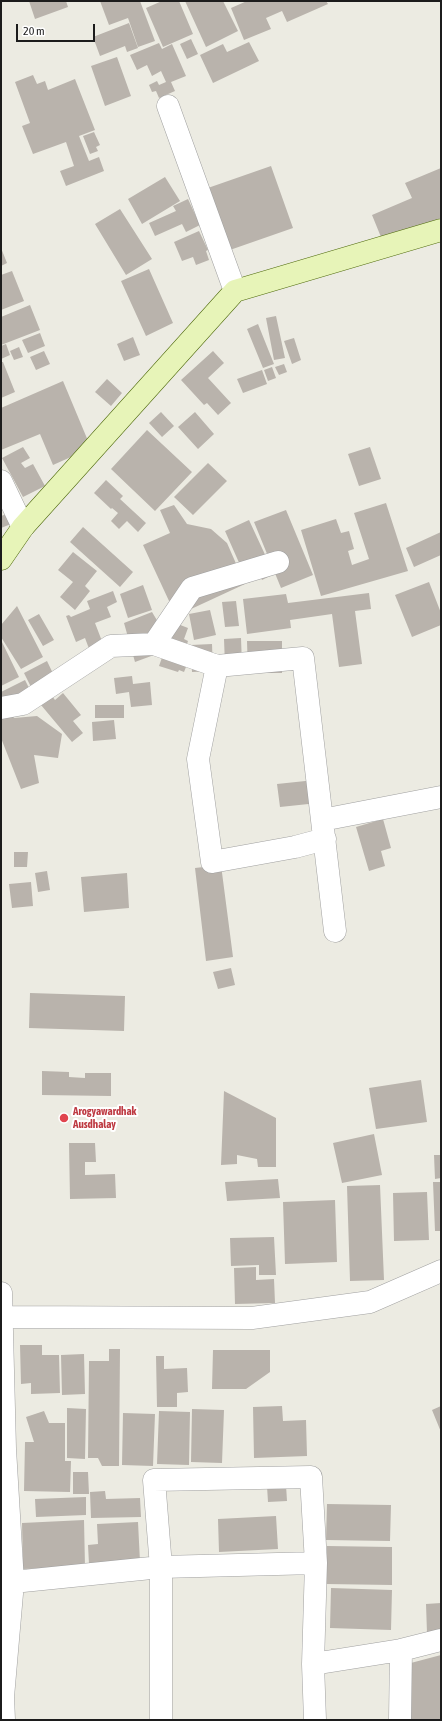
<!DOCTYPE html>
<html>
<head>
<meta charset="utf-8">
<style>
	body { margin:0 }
	#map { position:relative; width:442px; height:1721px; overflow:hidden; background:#ecebe2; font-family:"Asap Condensed",sans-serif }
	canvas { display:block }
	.frame { position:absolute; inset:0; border:2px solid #1c1c1c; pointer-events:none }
	.scale { position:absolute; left:16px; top:24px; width:79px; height:18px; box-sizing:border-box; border:2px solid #1c1c1c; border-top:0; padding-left:5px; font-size:12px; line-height:14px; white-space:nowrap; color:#1c1c1c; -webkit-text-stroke:3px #fff; paint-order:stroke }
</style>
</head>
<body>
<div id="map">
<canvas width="442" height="1721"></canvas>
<div class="frame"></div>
<div class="scale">20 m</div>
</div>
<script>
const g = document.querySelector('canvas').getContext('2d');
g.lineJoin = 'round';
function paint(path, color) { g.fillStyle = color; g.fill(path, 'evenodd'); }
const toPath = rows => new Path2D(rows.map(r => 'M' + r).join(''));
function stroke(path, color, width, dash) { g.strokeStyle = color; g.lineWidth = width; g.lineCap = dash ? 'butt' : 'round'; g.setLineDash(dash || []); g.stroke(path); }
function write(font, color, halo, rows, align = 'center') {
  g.font = font + ' "Asap Condensed",sans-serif'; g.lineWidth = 4; g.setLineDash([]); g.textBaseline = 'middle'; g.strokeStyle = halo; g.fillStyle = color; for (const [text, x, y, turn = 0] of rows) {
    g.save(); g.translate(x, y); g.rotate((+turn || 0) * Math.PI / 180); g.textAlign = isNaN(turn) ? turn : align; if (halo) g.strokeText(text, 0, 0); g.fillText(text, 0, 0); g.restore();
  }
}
paint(toPath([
	[29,1,66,1,68,7,35,19],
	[100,1,140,1,155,41,138,47,128,18,109,25],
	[162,1,179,1,193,34,163,47,146,8],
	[185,1,223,1,238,31,206,47],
	[247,1,326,1,328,4,287,22,282,11,266,18,271,29,244,40,231,8],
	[129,23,138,48,127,52,125,46,100,56,93,37],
	[191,39,198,54,187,59,180,44],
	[249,42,259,61,213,83,200,55,223,44,227,52],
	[159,43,162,49,172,44,186,76,171,82,175,91,159,98,156,91,152,92,149,85,157,81,159,85,166,82,161,71,152,76,147,65,137,70,130,55],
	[117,57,131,96,105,106,91,66],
	[33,75,37,84,45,81,48,90,75,79,95,130,79,136,89,161,99,157,104,171,66,186,60,171,74,166,66,142,33,154,22,126,30,123,15,82],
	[94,132,100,145,96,147,98,151,90,154,83,136],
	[271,166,293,228,227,251,205,189],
	[441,168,441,218,383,242,372,215,412,198,405,183],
	[165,177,180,201,142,224,128,199],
	[188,199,200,225,186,232,182,224,155,236,149,223,176,211,173,206],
	[120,209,152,259,126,275,95,224],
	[199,231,208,250,206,251,209,260,196,265,193,257,182,261,174,242],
	[1,248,7,263,1,266],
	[149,269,173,323,146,336,121,281],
	[12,271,24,301,1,310,1,275],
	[30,305,40,330,1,345,1,317],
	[276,316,285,358,274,360,266,318],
	[258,324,274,364,263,368,247,329],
	[40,333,45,346,28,353,22,340],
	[133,337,140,355,124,361,117,344],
	[294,338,301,360,292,364,284,341],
	[6,344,10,355,1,359,1,346],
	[19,347,23,357,14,360,10,351],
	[44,351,50,364,36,370,30,357],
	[213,351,224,363,208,378,231,403,218,415,207,403,204,405,181,380],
	[1,362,3,362,15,392,1,398],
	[284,364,287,372,279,375,275,367],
	[272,367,276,378,268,381,264,370],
	[262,370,267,384,243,393,237,379],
	[107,379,122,393,111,406,95,392],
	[63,381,91,448,53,465,40,434,1,450,1,408],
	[161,412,174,426,162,437,149,423],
	[195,412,214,434,198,449,178,427],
	[147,430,192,472,155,511,111,469],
	[23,447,30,458,21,463,25,468,33,464,45,486,23,497,2,458],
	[370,447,381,479,359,486,348,454],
	[208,463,227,481,193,515,174,497],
	[106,480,123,496,120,499,146,523,138,532,127,521,119,529,111,521,118,513,112,508,111,509,94,493],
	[386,503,408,571,321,596,301,530,336,519,341,533,349,531,354,549,348,551,352,565,369,559,354,513],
	[174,505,187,524,211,529,227,543,245,584,176,616,143,545,170,533,160,510],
	[286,510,313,575,281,588,254,522],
	[7,514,11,524,1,528,1,516],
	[249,520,274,574,262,580,260,577,248,583,225,531],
	[83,527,133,572,120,587,70,542],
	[441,532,441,555,414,567,406,548],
	[73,552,97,571,85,586,90,591,75,610,60,597,73,582,58,570],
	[429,582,441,613,441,625,412,637,395,595],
	[143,585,152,610,128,618,120,594],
	[113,591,117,602,107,607,111,617,95,623,105,649,91,654,85,638,76,642,66,616,69,615,71,617,90,609,87,601],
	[369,593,371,609,355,611,362,664,339,667,332,614,290,620,291,628,247,634,243,599,286,594,288,603],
	[236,601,239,626,225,627,222,602],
	[17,606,43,657,21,669,1,637,1,625],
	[210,610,216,635,194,640,189,614],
	[152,612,164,632,154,655,135,662,124,623],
	[39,614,54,640,43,646,28,620],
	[170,621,188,628,184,639,188,641,183,655,190,657,184,672,179,670,178,672,159,666,164,652],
	[241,638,242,665,225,665,224,639],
	[1,640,19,677,1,686],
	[247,641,282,641,282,673,248,673],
	[212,644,213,671,192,672,191,645],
	[47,661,59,686,36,697,24,673],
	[132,676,133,684,150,682,152,705,131,707,129,692,116,694,114,678],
	[25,680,34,698,1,711,1,692],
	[63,693,81,715,73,721,83,733,72,742,41,705,52,696,55,700],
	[95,705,124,705,124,718,95,718],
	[12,714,14,718,37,716,62,734,58,758,34,755,39,783,21,789,1,738,1,719],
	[114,720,116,739,93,741,92,722],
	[315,780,318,803,280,807,277,784],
	[383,819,391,848,381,851,385,866,369,871,356,827],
	[14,852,28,852,27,867,14,867],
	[221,865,233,957,206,961,195,868],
	[47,871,50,890,38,892,35,873],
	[127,873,129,908,84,912,81,877],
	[31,882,33,906,12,908,9,884],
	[231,968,235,985,218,989,213,972],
	[30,993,125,996,124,1031,29,1028],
	[42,1071,69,1072,69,1077,85,1078,85,1073,111,1073,111,1096,42,1095],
	[421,1080,427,1122,376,1129,369,1088],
	[224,1091,276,1118,276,1167,258,1167,257,1159,237,1155,237,1164,221,1165],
	[374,1134,382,1175,342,1183,333,1143],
	[69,1143,95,1143,96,1162,85,1162,85,1175,115,1174,116,1198,70,1199],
	[434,1155,441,1155,441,1178,435,1179],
	[278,1179,280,1198,227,1201,225,1182],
	[433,1182,441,1182,441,1231,435,1231],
	[380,1185,384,1280,350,1281,347,1186],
	[427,1192,429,1240,394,1241,393,1193],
	[335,1200,337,1262,285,1264,283,1202],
	[274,1237,276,1275,259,1275,259,1265,231,1266,230,1238],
	[256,1267,256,1280,274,1279,275,1303,235,1304,234,1268],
	[20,1345,42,1345,42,1355,59,1355,60,1393,31,1394,31,1383,21,1384],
	[109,1349,120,1349,119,1466,102,1466,98,1458,88,1458,89,1361,109,1361],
	[213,1350,270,1350,270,1372,246,1389,212,1389],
	[84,1354,85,1394,62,1395,61,1355],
	[156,1356,164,1356,164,1369,187,1368,188,1392,177,1393,177,1407,157,1407],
	[282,1406,283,1421,306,1420,307,1456,254,1458,253,1407],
	[441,1406,441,1432,432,1410],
	[67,1408,86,1409,85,1459,67,1458],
	[192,1409,224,1410,222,1463,191,1462],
	[44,1411,49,1423,65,1423,65,1461,71,1461,70,1492,24,1491,25,1442,34,1442,26,1417],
	[159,1411,190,1412,189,1465,157,1464],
	[123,1413,155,1414,153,1466,122,1465],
	[73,1472,88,1472,89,1494,73,1494],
	[286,1485,287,1501,268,1502,267,1486],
	[105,1491,106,1499,140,1498,141,1517,91,1518,90,1492],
	[86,1497,86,1515,36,1517,35,1499],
	[327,1504,391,1505,390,1541,326,1540],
	[276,1516,278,1549,219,1552,218,1519],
	[84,1520,85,1567,23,1569,22,1523],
	[138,1522,140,1562,89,1564,88,1545,98,1544,97,1524],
	[327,1546,392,1547,392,1585,326,1584],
	[331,1588,392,1590,391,1630,330,1628],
	[441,1603,441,1633,427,1633,426,1604],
	[441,1655,441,1720,409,1720,407,1664]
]), '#b9b3ac');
const street = toPath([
	[168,106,235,291],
	[1,481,23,527],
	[154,644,217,666,303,658,335,931],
	[217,666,198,759,212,862,295,847,325,839],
	[1,708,23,704,111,646,154,644,192,588,278,562],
	[322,820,441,797],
	[1,1293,5,1449,13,1582,3,1697,4,1720],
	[2,1317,252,1318,370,1302,441,1271],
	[13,1582,161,1567,316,1563],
	[313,1664,401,1650],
	[161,1720,161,1567,154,1480,311,1477,316,1563,313,1664,315,1720],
	[400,1720,401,1650,441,1640]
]);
const secondary = toPath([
	[1,559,23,527,235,291,441,230]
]);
stroke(street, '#a0a0a0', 23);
stroke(secondary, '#4f6a0c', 23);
stroke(street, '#fff', 22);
stroke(secondary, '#e7f4b8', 22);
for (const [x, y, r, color] of [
	[64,1118,5,"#e0444e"]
]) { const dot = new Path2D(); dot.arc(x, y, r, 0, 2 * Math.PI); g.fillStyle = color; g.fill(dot); stroke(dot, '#fff', 1.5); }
write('bold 11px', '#be3a42', '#fff', [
	["Arogyawardhak",73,1112],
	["Ausdhalay",73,1125]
], 'left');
</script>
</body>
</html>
